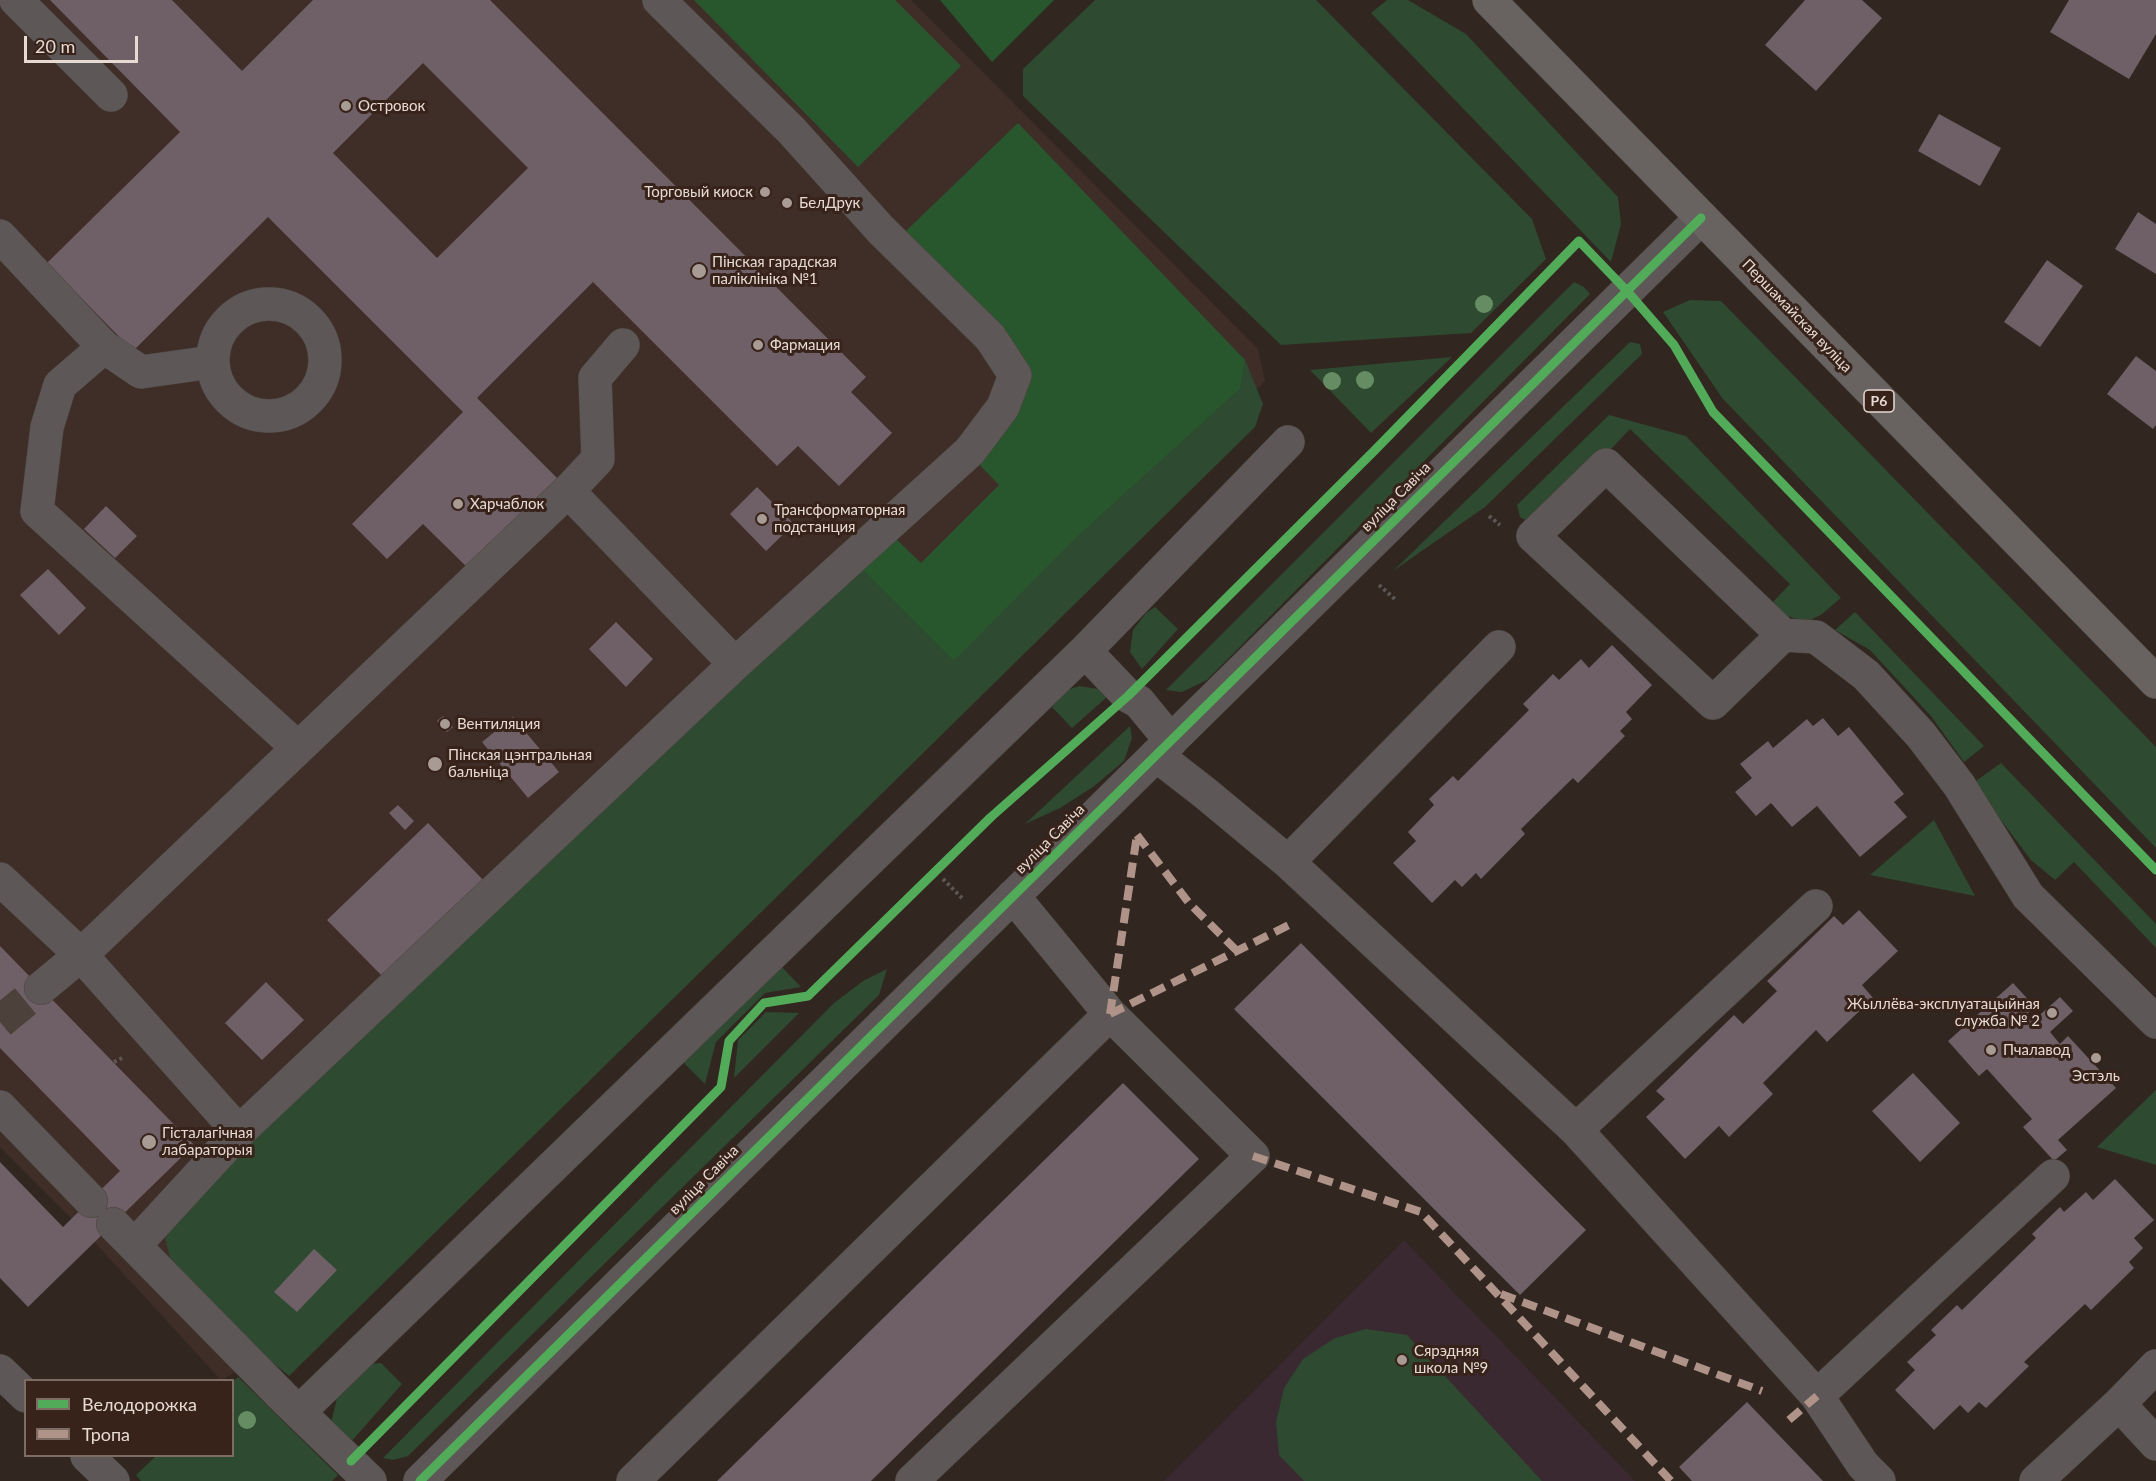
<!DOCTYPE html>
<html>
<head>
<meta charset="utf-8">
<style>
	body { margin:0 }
	#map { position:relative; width:2156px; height:1481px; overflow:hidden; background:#312620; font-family:Lato,sans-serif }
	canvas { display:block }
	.legend { position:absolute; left:24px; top:1379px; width:210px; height:78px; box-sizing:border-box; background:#37231a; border:2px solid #7d6c64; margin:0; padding:8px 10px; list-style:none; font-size:18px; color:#e7dad3 }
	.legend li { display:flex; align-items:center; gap:12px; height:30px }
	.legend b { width:30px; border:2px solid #7d6c64 }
	.scale { position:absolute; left:24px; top:36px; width:114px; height:27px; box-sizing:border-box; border:3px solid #e7dad3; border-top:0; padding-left:8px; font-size:18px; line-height:21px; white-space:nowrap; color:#e7dad3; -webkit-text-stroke:4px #37231a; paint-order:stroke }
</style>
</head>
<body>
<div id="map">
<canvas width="2156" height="1481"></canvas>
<ul class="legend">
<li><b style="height:8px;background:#51ab58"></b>Велодорожка</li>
<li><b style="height:8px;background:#af9288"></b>Тропа</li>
</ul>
<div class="scale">20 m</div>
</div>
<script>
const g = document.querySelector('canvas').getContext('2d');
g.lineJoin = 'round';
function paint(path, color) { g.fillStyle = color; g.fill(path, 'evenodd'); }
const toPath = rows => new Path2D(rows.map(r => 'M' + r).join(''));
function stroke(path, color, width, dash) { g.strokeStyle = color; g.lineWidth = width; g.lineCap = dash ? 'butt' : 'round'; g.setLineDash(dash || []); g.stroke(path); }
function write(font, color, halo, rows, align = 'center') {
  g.font = font + ' Lato,sans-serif'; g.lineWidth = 6; g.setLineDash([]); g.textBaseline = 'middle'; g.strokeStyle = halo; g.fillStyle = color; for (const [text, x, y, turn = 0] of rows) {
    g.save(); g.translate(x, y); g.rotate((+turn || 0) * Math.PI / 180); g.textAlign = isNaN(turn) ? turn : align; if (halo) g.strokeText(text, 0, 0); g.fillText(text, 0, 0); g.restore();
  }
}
paint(toPath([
	[1404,1240,1635,1481,1164,1481]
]), '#3a2931');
paint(toPath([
	[0,0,911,0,1258,349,1265,381,251,1364,221,1380,87,1234,0,1147]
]), '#3f2e28');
paint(toPath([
	[1095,0,1316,0,1532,219,1546,259,1471,333,1281,345,1023,96,1023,69],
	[1387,0,1408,0,1466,34,1618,197,1621,224,1611,262,1371,13],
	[1574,282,1584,287,1590,294,1207,680,1182,692,1166,690],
	[1690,300,1721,301,2156,747,2156,848,1723,399,1663,312],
	[1630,342,1640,344,1642,354,1485,507,1393,571],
	[1452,357,1371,433,1310,370],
	[1245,360,1263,404,1255,427,289,1376,261,1353,171,1261,165,1238,175,1219,198,1188,861,568,954,661,1077,537,1240,389],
	[1609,415,1686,436,1841,598,1822,614,1807,622,1784,615,1773,602,1790,584,1630,429,1613,447,1529,522,1520,517,1517,505],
	[1155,607,1178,629,1142,669,1130,652,1133,630,1146,613],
	[1855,612,1984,746,1964,762,1931,716,1870,650,1835,630],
	[1079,686,1098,689,1107,697,1072,728,1052,707,1065,691],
	[1130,726,1132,738,1124,761,1093,787,1060,808,1025,824],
	[2001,763,2156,924,2156,948,2074,862,2055,880,2031,860,1973,783],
	[1934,820,1975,896,1870,875],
	[781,966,801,987,765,993,716,1042,705,1084,684,1063,691,1043],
	[887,969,879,995,408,1456,393,1460,383,1458,834,1003,863,981],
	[766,1012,799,1013,734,1078,738,1040],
	[2156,1090,2156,1165,2097,1147],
	[1366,1329,1407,1335,1542,1481,1304,1481,1279,1455,1276,1422,1284,1388,1303,1359,1335,1338],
	[381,1363,402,1384,350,1443,331,1423,337,1398,356,1373,369,1364],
	[238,1377,338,1475,332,1481,141,1481,136,1475,156,1456,232,1456,233,1382]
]), '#2e4a30');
paint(toPath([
	[694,0,895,0,961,66,858,167],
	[940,0,1054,0,992,62],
	[1018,123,1245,360,1240,389,1077,537,954,661,861,568,895,538,921,563,999,485,974,459,1011,423,1028,389,1022,354,905,232]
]), '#28572e');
paint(toPath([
	[50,0,172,0,242,71,313,0,490,0,866,377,851,392,892,433,839,486,798,446,777,466,593,282,477,398,563,484,474,574,423,524,387,559,352,524,463,412,268,217,133,351,47,263,180,132],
	[423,63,528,168,437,258,333,153],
	[1805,0,1862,0,1882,18,1816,91,1765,45],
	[2069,0,2156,0,2156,34,2129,79,2050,32],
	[1939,114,2001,148,1980,186,1918,151],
	[2138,212,2156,224,2156,274,2115,249],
	[2047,260,2083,286,2040,347,2004,322],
	[2136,356,2156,371,2156,425,2153,429,2107,394],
	[757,487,794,524,766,551,730,514],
	[106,506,137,536,115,558,84,529],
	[48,569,86,608,59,635,20,595],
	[616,622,653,659,626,687,589,649],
	[1612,645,1652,685,1626,712,1632,719,1620,731,1625,736,1578,783,1573,778,1521,829,1525,834,1481,879,1476,873,1462,887,1455,880,1432,903,1393,863,1416,841,1408,832,1434,805,1429,799,1453,776,1458,781,1529,710,1523,704,1553,674,1559,680,1581,659,1589,668],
	[443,716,453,727,447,732,437,721],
	[513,717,559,772,528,798,482,742],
	[1823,718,1838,736,1849,727,1904,794,1894,802,1907,817,1860,857,1817,806,1792,827,1771,803,1756,816,1735,792,1752,778,1740,764,1768,741,1773,748,1807,719,1813,726],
	[398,805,414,821,405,830,389,813],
	[428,823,485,882,385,979,327,920],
	[1859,910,1898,951,1862,985,1873,998,1827,1042,1816,1030,1763,1083,1773,1094,1729,1137,1719,1126,1685,1159,1646,1117,1665,1099,1656,1091,1734,1015,1743,1024,1777,991,1767,981,1834,916,1843,925],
	[1301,943,1586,1230,1520,1295,1234,1009],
	[0,946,194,1145,28,1307,0,1278,0,1162,63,1227,120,1171,0,1048],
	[266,982,304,1020,262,1060,225,1023],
	[2013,983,2035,1007,2027,1014,2033,1021,2060,997,2073,1011,2050,1032,2060,1044,2068,1036,2116,1088,2058,1140,2067,1150,2054,1161,2023,1127,2032,1119,1987,1069,1979,1076,1948,1041],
	[1913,1073,1960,1123,1920,1162,1872,1111],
	[1123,1083,1199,1159,871,1481,717,1481],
	[2115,1179,2154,1220,2134,1238,2143,1248,2129,1262,2134,1268,2091,1310,2085,1304,2024,1362,2029,1366,1986,1408,1979,1402,1968,1413,1960,1405,1934,1430,1895,1390,1915,1370,1907,1362,1936,1335,1931,1330,1957,1305,1962,1310,2036,1238,2032,1234,2060,1207,2064,1212,2086,1192,2093,1200],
	[314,1249,337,1270,297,1312,274,1292],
	[1747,1402,1823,1481,1692,1481,1679,1467]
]), '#6f5f66');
stroke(toPath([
	[0,1022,41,988]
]), '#4c413b', 33, [33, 16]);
const minor = toPath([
	[16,0,111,95],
	[0,236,104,347,60,385,47,427,37,511,298,748],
	'213 360a56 56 0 1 1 112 0a56 56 0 1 1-112 0Z',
	[104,347,141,372,212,362],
	[568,491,735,664],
	[1783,635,1713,703,1533,536,1606,465,1783,635,1816,637,1866,675,1921,735,1959,785,2028,896,2156,1022],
	[1085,651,1128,696,1139,702,1171,741],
	[1156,755,1205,793,1288,862,1576,1130,1817,1396,1863,1465,1879,1481],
	[1288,862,1499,647],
	[0,879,81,955,239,1132],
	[1013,896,1110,1014],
	[41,988,81,955,568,491,598,459,595,378,623,345],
	[0,1107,91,1201],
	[1576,1130,1816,906],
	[113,1224,283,1397,370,1481],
	[135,1245,239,1132,735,664,970,451,1003,407,1015,375,990,337,881,230,791,130,659,0],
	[0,1371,26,1396],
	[1817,1396,2053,1176],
	[2119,1404,2156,1444],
	[299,1412,1085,651,1288,442],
	[87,1456,113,1481],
	[420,1481,1701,218],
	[633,1481,1110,1014,1253,1156,912,1481],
	[2036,1481,2119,1404,2156,1366]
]);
const major = toPath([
	[1489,0,2156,682]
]);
stroke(minor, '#4c443e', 34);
stroke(major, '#4c443e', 34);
stroke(toPath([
	[1489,516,1500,525],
	[1379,585,1396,600],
	[943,879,962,898],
	[114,1062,124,1057]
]), '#5c5654', 4, [3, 3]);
stroke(minor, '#5d5857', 33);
stroke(major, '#686260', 33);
stroke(toPath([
	[1137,835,1189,903,1236,950],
	[1110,1014,1295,922],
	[1110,1014,1137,835],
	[1253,1156,1421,1212,1671,1481],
	[1501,1294,1762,1391],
	[1789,1420,1817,1396]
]), '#af9288', 8, [15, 8]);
stroke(toPath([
	[351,1461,721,1087,729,1041,764,1003,808,996,991,817,1128,696,1374,451,1579,241,1627,291,1674,345,1713,412,2156,870],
	[420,1481,1701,218]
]), '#51ab58', 9);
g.fillStyle = '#658c62';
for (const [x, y] of [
	[1484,304],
	[1365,380],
	[1332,381],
	[247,1420]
]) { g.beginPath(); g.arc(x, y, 9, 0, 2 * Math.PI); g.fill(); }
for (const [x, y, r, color] of [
	[346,106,6,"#a79b94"],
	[765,192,6,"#a79b94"],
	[787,203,6,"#a79b94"],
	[699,271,8,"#a79b94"],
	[758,345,6,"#a79b94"],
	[458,504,6,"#a79b94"],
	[762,519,6,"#a79b94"],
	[445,724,6,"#a79b94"],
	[435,764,8,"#a79b94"],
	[2052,1013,6,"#a79b94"],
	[1991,1050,6,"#a79b94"],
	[2096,1058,6,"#a79b94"],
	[149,1142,8,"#a79b94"],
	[1402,1360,6,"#a79b94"]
]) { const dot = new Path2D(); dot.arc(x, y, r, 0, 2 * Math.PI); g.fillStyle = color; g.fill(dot); stroke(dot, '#37231a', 2); }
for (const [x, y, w] of [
	[1879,401,30]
]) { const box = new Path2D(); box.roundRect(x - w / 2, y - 11, w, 22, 4.5); g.fillStyle = '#37231a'; g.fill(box); stroke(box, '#e7dad3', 1.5); }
write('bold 14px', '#e7dad3', null, [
	["Р6",1879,401]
]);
write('15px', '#e7dad3', '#37231a', [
	["Островок",358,106],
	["Торговый киоск",753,192,"right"],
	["БелДрук",799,203],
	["Пінская гарадская",712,262],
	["паліклініка №1",712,279],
	["Фармация",770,345],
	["Харчаблок",470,504],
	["Трансформаторная",774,510],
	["подстанция",774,527],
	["Вентиляция",457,724],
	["Пінская цэнтральная",448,755],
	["бальніца",448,772],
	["Жыллёва-эксплуатацыйная",2040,1004,"right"],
	["служба № 2",2040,1021,"right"],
	["Пчалавод",2003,1050],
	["Эстэль",2096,1076,"center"],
	["Гісталагічная",162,1133],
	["лабараторыя",162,1150],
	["Сярэдняя",1414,1351],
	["школа №9",1414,1368]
], 'left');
write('15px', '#e7dad3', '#37231a', [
	["Першамайская вуліца",1797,316,46],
	["вуліца Савіча",1396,497,-45],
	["вуліца Савіча",1050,839,-45],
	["вуліца Савіча",704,1180,-45]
]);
</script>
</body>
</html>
